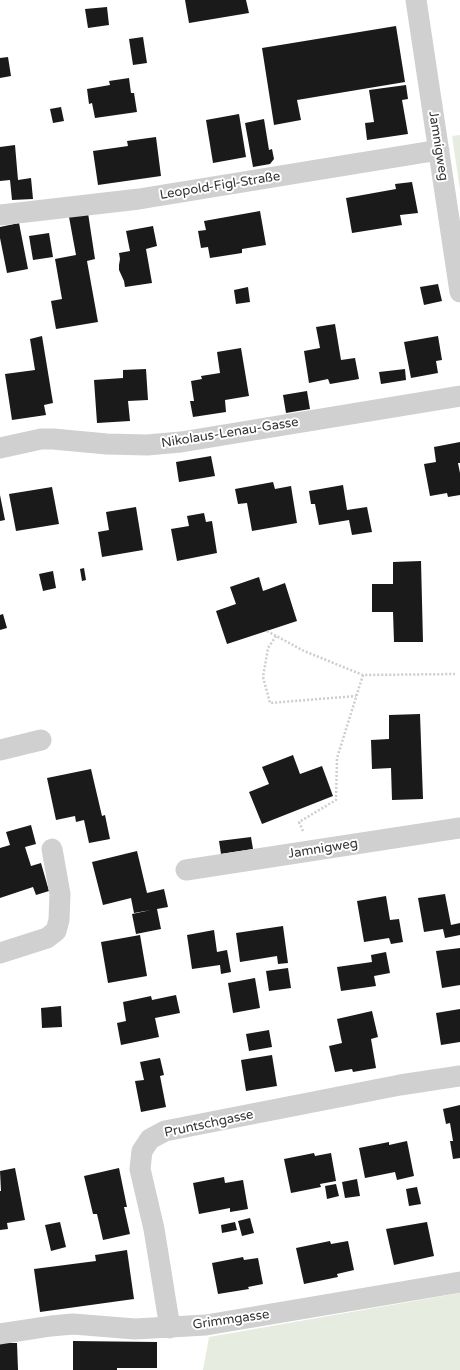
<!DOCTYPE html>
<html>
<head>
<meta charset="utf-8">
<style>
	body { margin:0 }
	canvas { display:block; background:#fff }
</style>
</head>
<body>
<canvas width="460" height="1370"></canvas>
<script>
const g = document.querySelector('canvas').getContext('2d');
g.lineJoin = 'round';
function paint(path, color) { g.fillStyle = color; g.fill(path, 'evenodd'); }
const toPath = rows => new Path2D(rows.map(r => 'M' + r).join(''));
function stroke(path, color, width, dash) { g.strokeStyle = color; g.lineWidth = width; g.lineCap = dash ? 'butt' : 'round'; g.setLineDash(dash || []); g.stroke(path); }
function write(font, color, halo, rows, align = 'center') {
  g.font = font + ' "Varela Round",sans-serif'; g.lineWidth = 4; g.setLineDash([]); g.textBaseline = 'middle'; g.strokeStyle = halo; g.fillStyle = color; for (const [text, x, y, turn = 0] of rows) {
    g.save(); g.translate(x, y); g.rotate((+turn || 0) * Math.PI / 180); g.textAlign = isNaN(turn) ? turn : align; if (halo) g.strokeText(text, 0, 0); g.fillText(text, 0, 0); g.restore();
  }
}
paint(toPath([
	[460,135,460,190,452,136],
	[460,1293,460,1370,203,1370,209,1337]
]), '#e6ecdf');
paint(toPath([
	[185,0,246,0,249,13,189,23],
	[107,7,109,25,88,28,85,9],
	[396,26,405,82,297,100,301,120,274,125,262,48],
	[143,37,147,63,133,65,129,39],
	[8,57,11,76,0,78,0,58],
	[129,78,131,93,134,93,137,112,95,118,92,103,89,104,87,89,110,85,109,81],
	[406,85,408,99,402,100,408,134,367,140,365,123,374,122,369,90],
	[61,107,64,121,53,123,50,109],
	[239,114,246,157,213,163,206,120],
	[264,119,269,150,272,149,274,159,270,164,253,167,245,123],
	[156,137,161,176,98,185,93,151,128,146,127,141],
	[15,145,18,180,31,178,33,199,12,200,10,180,0,181,0,147],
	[412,182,418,213,400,215,402,225,352,233,346,198,396,189,395,184],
	[260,211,266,245,242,249,242,253,210,258,208,247,201,248,198,231,206,230,204,221],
	[88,213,95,259,87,261,98,322,56,329,51,301,62,299,55,259,76,255,69,217],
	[19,223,28,269,7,273,0,238,0,227],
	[153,226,157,246,146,249,152,283,125,287,124,281,119,270,119,265,120,259,119,253,130,251,126,231],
	[49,233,53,257,33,260,29,236],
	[438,284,442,301,424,305,420,287],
	[248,287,250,302,236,304,234,290],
	[335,324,341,360,355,358,359,379,330,384,328,379,309,383,304,351,320,348,316,327],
	[42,336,53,403,44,405,46,415,12,420,5,374,35,370,30,339],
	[438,336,442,360,436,361,438,373,411,378,404,342],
	[241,348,249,396,225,400,226,412,193,417,190,401,194,401,191,381,202,379,201,376,220,373,217,352],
	[146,369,148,400,128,401,130,421,97,423,94,380,123,378,123,370],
	[405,369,406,380,381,384,379,372],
	[307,391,310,409,286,413,283,395],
	[460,442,460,463,458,463,460,473,460,495,448,497,447,493,430,496,424,464,436,462,434,447],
	[211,456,215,476,179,482,176,462],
	[273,482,275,489,291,486,297,523,252,531,247,503,238,504,235,489],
	[343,485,347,510,367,507,372,532,352,535,349,520,319,525,315,504,311,504,309,491],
	[52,487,59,524,16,531,9,494],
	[0,495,5,520,0,521],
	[136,507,143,550,102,557,98,532,109,530,106,512],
	[204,513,206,522,212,521,217,553,177,561,171,529,189,526,187,516],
	[421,561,423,642,394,642,393,612,372,612,372,584,393,584,393,562],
	[84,568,86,580,82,581,80,569],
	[53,571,56,588,43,591,39,574],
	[259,577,263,591,285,583,297,621,227,644,216,611,236,604,230,587],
	[3,614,7,628,0,630,0,615],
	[420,714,423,799,392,800,391,768,372,769,371,740,389,739,389,715],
	[293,755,300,774,322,766,333,796,262,824,249,792,269,784,262,767],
	[91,769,102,816,105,815,110,839,89,843,84,820,76,822,75,816,56,820,47,778],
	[31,825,36,844,25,847,31,866,41,863,49,891,36,895,33,887,0,898,0,848,10,845,6,832],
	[251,837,253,849,221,854,219,841],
	[137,851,147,893,164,889,168,907,157,909,161,929,136,934,132,914,151,910,134,913,131,898,103,905,92,862],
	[445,894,451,925,460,923,460,935,445,938,443,929,424,932,418,898],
	[386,896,390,920,399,919,403,942,391,944,389,938,364,942,357,901],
	[283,926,288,963,278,964,277,956,240,962,236,933],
	[214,930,217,952,227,950,231,972,221,974,220,965,192,969,187,935],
	[140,935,147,976,108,983,101,942],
	[460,948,460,985,442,988,436,951],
	[386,952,390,973,374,976,376,986,341,991,337,967,372,962,371,955],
	[288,968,291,988,269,991,266,971],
	[255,978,260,1008,233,1013,228,983],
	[176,995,180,1013,155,1018,159,1037,121,1045,117,1023,126,1021,123,1002,151,996,152,1000],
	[61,1006,62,1027,42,1028,41,1008],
	[460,1009,460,1042,441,1045,436,1013],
	[372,1011,378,1037,371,1039,376,1068,353,1072,352,1069,335,1072,329,1046,342,1043,337,1019],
	[269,1030,272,1047,249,1051,246,1034],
	[272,1055,277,1086,246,1091,241,1060],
	[160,1058,164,1075,160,1076,166,1107,141,1112,135,1081,144,1080,140,1062],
	[460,1105,460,1158,453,1159,450,1141,453,1141,450,1123,446,1124,443,1109],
	[407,1141,414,1176,397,1180,395,1172,365,1178,359,1148,389,1142,389,1145],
	[314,1153,315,1156,331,1153,336,1181,320,1184,321,1187,291,1193,284,1159],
	[15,1168,25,1220,7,1223,8,1229,0,1230,0,1191,1,1191,0,1171],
	[119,1168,127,1207,124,1207,130,1234,103,1240,97,1214,93,1214,84,1176],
	[224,1177,225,1183,243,1180,248,1209,230,1212,230,1208,199,1214,193,1183],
	[357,1179,360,1196,345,1198,342,1182],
	[336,1184,339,1196,327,1199,325,1186],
	[417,1187,421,1204,409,1206,406,1189],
	[250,1218,254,1233,242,1236,238,1221],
	[60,1222,66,1247,51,1251,45,1225],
	[235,1222,237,1230,222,1233,221,1225],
	[427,1222,434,1256,394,1265,386,1229],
	[330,1241,331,1244,348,1241,354,1270,337,1274,338,1277,304,1284,296,1248],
	[127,1250,134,1299,40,1312,34,1269,96,1261,95,1255],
	[243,1257,244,1260,258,1258,263,1284,248,1287,249,1289,218,1294,212,1263],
	[73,1341,157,1342,157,1368,117,1368,117,1370,73,1370],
	[0,1343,17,1343,18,1370,0,1370]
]), '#1a1a1a');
stroke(toPath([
	[267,631,304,651,363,675,455,674],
	[276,636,268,648,263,677,270,703,356,696],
	[303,831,299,822,336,800,337,758,363,675]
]), '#cdcdcd', 2.5, [2, 2]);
stroke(toPath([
	[416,0,460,292],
	[0,215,139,199,439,150],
	[0,448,41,439,53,439,107,444,147,445,181,442,460,396],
	[0,750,41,740],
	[186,870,460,828],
	[0,953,47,938,56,931,59,920,60,894,52,849],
	[170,1328,154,1229,140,1169,142,1151,150,1139,165,1131,400,1085,460,1076],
	[0,1334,51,1326,73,1324,135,1329,206,1325,460,1282]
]), '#d0d0d0', 21);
write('13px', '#333', '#fff', [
	["Jamnigweg",438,146,81],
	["Leopold-Figl-Straße",220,186,-9],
	["Nikolaus-Lenau-Gasse",230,433,-9],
	["Jamnigweg",323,849,-9],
	["Pruntschgasse",209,1124,-12],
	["Grimmgasse",231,1320,-8]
]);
</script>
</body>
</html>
